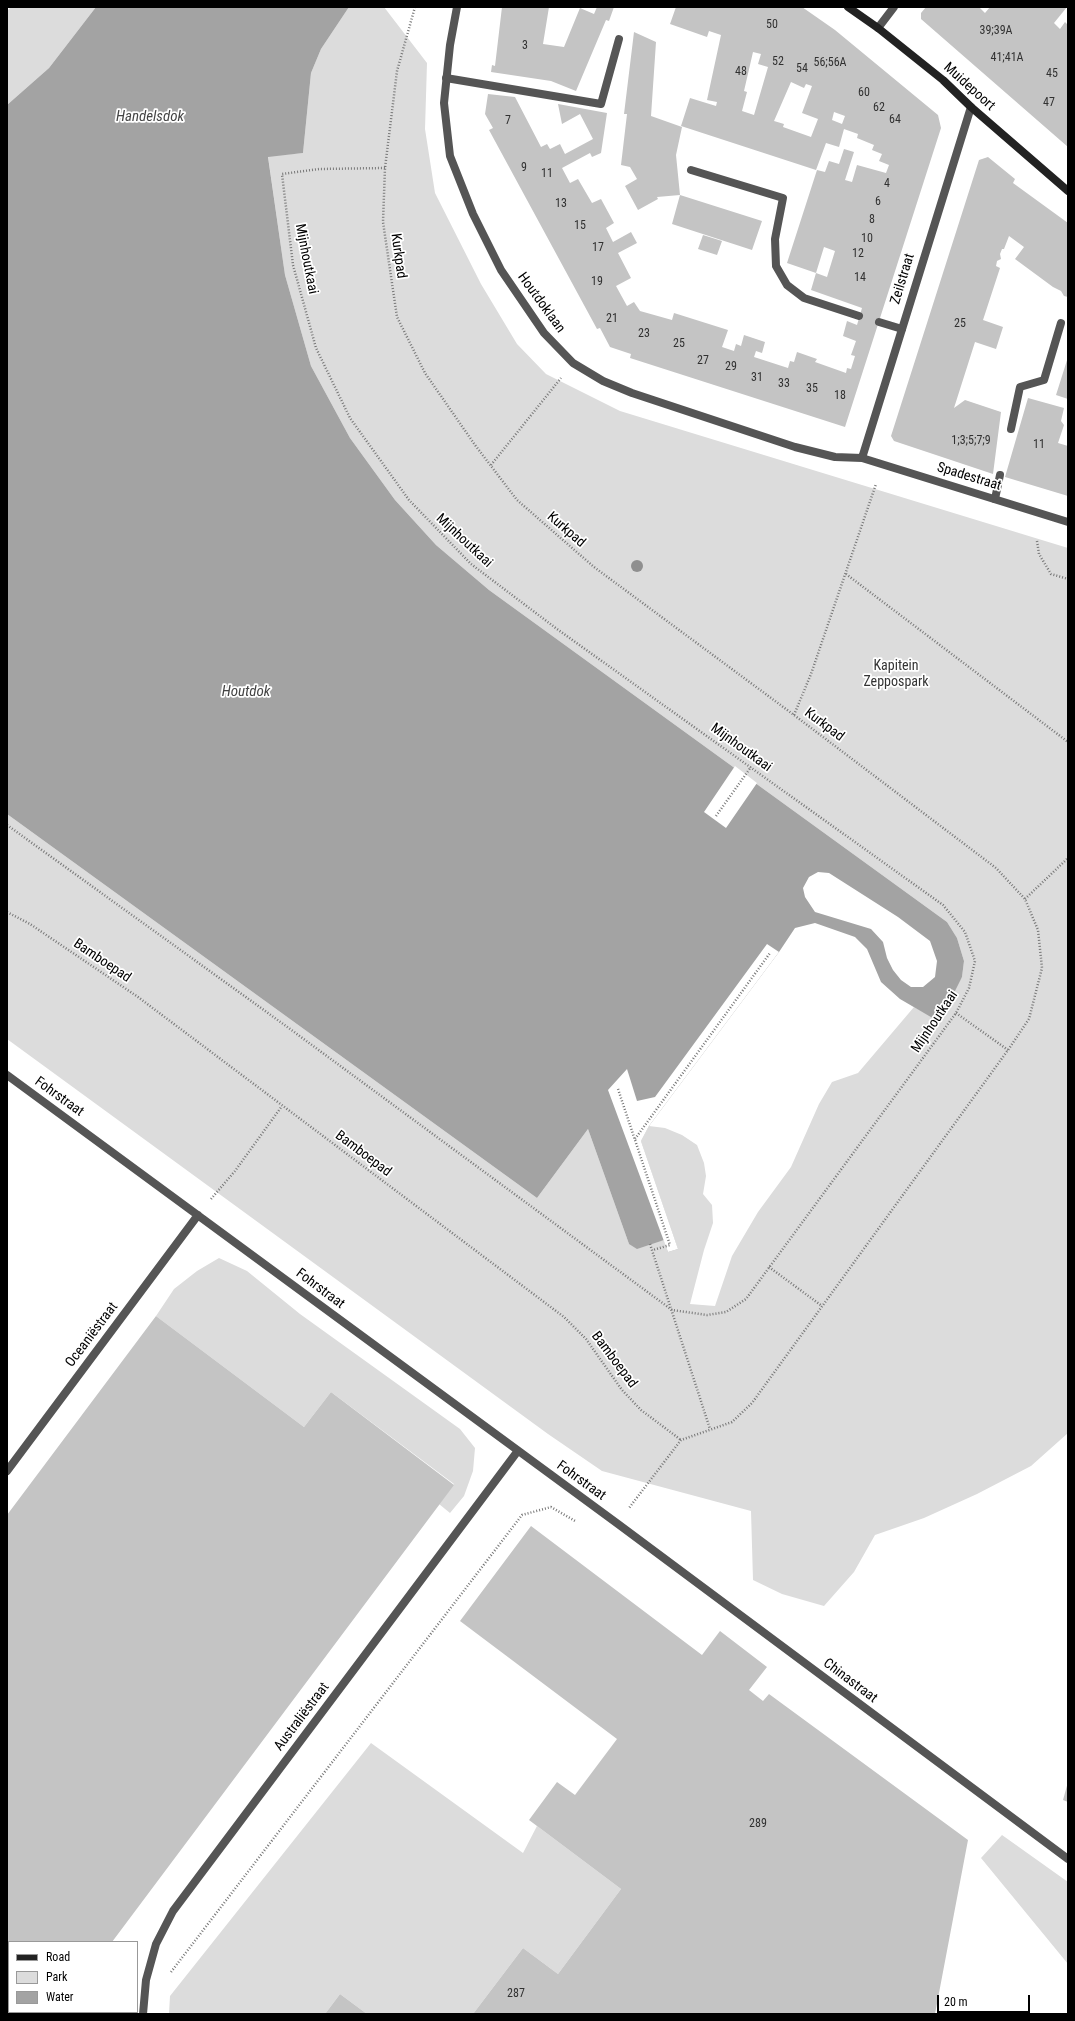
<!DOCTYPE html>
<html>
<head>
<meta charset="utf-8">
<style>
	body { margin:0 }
	#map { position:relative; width:1075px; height:2021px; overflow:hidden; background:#fff; font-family:"Roboto Condensed",sans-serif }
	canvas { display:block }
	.frame { position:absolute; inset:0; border:8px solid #000; pointer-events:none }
	.legend { position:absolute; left:8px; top:1941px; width:130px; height:72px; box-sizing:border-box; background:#fff; border:1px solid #999; margin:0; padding:5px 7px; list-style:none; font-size:12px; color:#000 }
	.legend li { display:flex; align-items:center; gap:8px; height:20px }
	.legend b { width:20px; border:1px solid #999 }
	.scale { position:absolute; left:937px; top:1995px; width:93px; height:18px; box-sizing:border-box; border:2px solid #000; border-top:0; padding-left:5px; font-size:12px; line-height:14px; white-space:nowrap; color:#000; -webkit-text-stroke:3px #fff; paint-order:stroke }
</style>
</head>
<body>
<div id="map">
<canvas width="1075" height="2021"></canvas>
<div class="frame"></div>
<ul class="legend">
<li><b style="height:5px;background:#222"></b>Road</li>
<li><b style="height:11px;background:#dcdcdc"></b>Park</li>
<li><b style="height:11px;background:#a3a3a3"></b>Water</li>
</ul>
<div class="scale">20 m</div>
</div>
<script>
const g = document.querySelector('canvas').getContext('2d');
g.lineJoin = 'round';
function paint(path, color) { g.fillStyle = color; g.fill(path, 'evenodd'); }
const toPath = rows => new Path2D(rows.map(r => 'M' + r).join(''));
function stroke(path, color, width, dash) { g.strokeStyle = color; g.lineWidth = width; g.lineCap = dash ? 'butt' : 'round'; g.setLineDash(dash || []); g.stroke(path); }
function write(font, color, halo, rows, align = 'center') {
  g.font = font + ' "Roboto Condensed",sans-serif'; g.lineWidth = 3.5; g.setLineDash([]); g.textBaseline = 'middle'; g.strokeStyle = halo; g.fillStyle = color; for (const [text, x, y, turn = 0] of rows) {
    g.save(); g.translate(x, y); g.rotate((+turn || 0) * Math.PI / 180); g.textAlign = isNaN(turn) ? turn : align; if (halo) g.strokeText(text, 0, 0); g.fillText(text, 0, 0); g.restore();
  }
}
paint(toPath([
	[11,7,96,7,49,68,7,105,7,11],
	[349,7,384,7,427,63,425,129,435,193,481,284,517,344,546,374,620,411,1068,548,1068,1433,1031,1466,977,1494,924,1518,875,1535,854,1572,824,1606,782,1594,753,1580,751,1511,602,1471,548,1434,7,1039,7,814,537,1198,588,1129,629,1244,664,1240,678,1249,641,1141,649,1126,665,1128,682,1135,697,1145,704,1163,706,1176,703,1194,712,1205,713,1223,704,1250,690,1304,715,1306,732,1256,758,1212,791,1167,819,1104,832,1082,858,1073,914,1007,936,1019,962,977,964,961,957,938,947,922,489,590,436,545,395,500,350,438,311,366,285,275,268,156,303,153,311,73,321,49],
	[219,1258,247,1271,300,1314,460,1429,475,1448,473,1471,464,1496,450,1513,439,1504,454,1484,331,1392,304,1427,156,1316,174,1289,197,1271],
	[371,1743,523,1853,537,1826,621,1889,558,1974,523,1948,473,2014,367,2014,340,1994,325,2014,169,2014,170,1996],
	[1002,1835,1068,1882,1068,1964,981,1858]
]), '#dcdcdc');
paint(toPath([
	[96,7,349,7,321,49,311,73,303,153,268,157,285,275,311,366,350,438,395,500,436,545,489,590,947,922,957,938,964,961,962,977,953,995,936,1020,900,999,881,982,867,949,855,937,815,923,795,928,779,952,649,1126,641,1141,678,1249,668,1252,664,1240,637,1249,629,1244,588,1129,537,1198,7,814,7,105,49,68],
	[818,872,829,873,898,917,930,941,937,961,935,977,923,987,911,987,901,980,893,970,887,958,883,942,871,929,815,912,805,897,803,888,809,877]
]), '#a3a3a3');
paint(toPath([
	[735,766,757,783,726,828,704,812],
	[767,944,779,952,649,1126,641,1141,678,1249,668,1252,608,1090,627,1069,637,1101,655,1097]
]), '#fff');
paint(toPath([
	[502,7,549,7,543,44,564,47,580,8,594,14,597,7,614,7,609,21,606,20,576,91,551,81,491,72,492,65,495,66],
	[676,7,802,7,835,30,938,115,941,128,845,427,630,358,631,354,610,347,600,328,597,329,489,130,493,128,485,114,488,94,515,97,541,147,547,144,550,149,560,144,565,154,593,139,580,114,562,124,558,104,607,113,601,153,592,157,590,153,562,168,570,183,578,179,592,203,601,199,614,223,606,228,613,242,631,232,637,243,618,253,631,278,616,286,627,306,634,302,640,311,672,320,674,313,728,330,722,347,734,351,736,344,741,346,744,335,765,342,762,353,756,351,754,357,788,368,790,361,794,362,797,352,817,359,815,362,846,373,847,368,851,369,855,356,851,355,856,341,843,336,847,321,857,325,862,308,811,290,816,273,827,277,835,251,824,247,816,273,787,263,817,170,825,172,829,161,839,164,844,149,854,152,845,180,852,182,857,165,886,173,889,165,879,161,882,154,872,150,874,145,857,138,858,134,844,129,839,147,826,143,816,170,681,126,690,98,716,106,717,102,707,100,721,35,709,31,707,37,670,24],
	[753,52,761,54,758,64,768,67,754,115,742,111,747,92,744,91],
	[791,82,804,88,806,84,812,86,802,113,818,119,811,137,783,127,784,124,774,121],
	[834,112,845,116,842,124,832,120],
	[926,7,979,7,985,13,990,7,1067,7,1054,23,1060,29,1065,22,1068,25,1068,147,921,19,921,13],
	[634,32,656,42,651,116,682,127,676,155,680,195,762,221,752,250,672,224,680,195,657,197,658,199,638,210,625,186,637,179,630,167,621,165,627,114,624,114],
	[988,157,1015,179,1013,183,1068,223,1068,297,1064,296,1061,291,1053,287,1015,259,1024,247,1009,236,1004,249,1002,249,1000,254,1001,259,997,261,996,266,1000,268,983,320,1003,327,996,349,975,342,954,408,965,400,1001,412,993,474,894,441,891,436,979,160],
	[703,235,722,241,717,255,698,249],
	[1068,357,1068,399,1056,395],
	[1028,398,1064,408,1061,421,1064,425,1058,443,1068,446,1068,496,1005,477],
	[156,1316,304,1427,331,1392,454,1485,112,1942,9,1942,9,2012,59,2012,58,2014,7,2014,7,1515],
	[531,1526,702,1655,720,1631,767,1667,749,1690,763,1701,769,1694,968,1840,935,2014,473,2014,523,1948,558,1974,621,1889,529,1820,557,1782,575,1795,617,1739,460,1621],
	[1068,1782,1068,1802,1063,1800],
	[340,1994,367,2014,325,2014]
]), '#c4c4c4');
stroke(toPath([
	[415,7,397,71,385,168,383,222,397,317,425,373,475,445,517,500,594,567,794,715,996,868,1025,899,1038,930,1042,968,1029,1019,1008,1050,752,1403,732,1422,681,1440,629,1508],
	[491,465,561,378],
	[1037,541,1039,554,1051,574,1068,579],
	[846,574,1068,742],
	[794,715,811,674,876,484],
	[716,816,751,767],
	[7,825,286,1026,672,1310,707,1315,726,1312,746,1299,956,1013,969,988,975,961,965,932,943,905,557,629,471,564,409,500,350,418,316,348,293,265,282,174,319,169,385,168],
	[1025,899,1068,858],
	[7,912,30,924,138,997,564,1317,586,1339,622,1390,641,1410,681,1440],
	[956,1013,1008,1050],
	[618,1089,670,1245,653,1250],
	[635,1139,770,953],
	[211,1199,235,1171,282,1106],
	[650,1244,710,1429],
	[769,1267,822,1306],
	[171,1972,522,1515,551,1507,575,1521]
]), '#777', 2.5, [1, 2]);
stroke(toPath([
	[446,78,601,104,619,39],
	[691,170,783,198,775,239,776,266,787,285,804,298,859,316],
	[879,322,902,329],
	[1011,429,1020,387,1044,380,1061,323],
	[995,499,1000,475]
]), '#555', 8);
stroke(toPath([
	[457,7,450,45,444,103,450,156,473,214,501,270,544,333,573,363,603,381,632,393,795,447,835,457,862,458,1068,522],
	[878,28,894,7],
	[862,458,971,107],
	[7,1075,618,1524,1068,1859],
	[7,1471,198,1215],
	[143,2014,146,1980,156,1944,173,1911,517,1452]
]), '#555', 8);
stroke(toPath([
	[848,7,878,28,943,80,971,107,1068,191]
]), '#222', 8);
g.fillStyle = '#8f8f8f';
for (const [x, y] of [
	[637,566]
]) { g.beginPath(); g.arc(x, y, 6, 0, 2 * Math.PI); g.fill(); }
write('12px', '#313131', null, [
	["50",772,25],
	["39;39A",996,31],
	["3",525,46],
	["41;41A",1007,58],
	["52",778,62],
	["56;56A",830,63],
	["54",802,69],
	["48",741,72],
	["45",1052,74],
	["60",864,93],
	["47",1049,103],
	["62",879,108],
	["64",895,120],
	["7",508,121],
	["9",524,168],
	["11",547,174],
	["4",887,184],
	["6",878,202],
	["13",561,204],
	["8",872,220],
	["15",580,226],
	["10",867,239],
	["17",598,248],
	["12",858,254],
	["14",860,278],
	["19",597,282],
	["21",612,319],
	["25",960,324],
	["23",644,334],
	["25",679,344],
	["27",703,361],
	["29",731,367],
	["31",757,378],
	["33",784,384],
	["35",812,389],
	["18",840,396],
	["1;3;5;7;9",971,441],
	["11",1039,445],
	["289",758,1824],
	["287",516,1994]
]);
write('14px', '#000', '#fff', [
	["Muidepoort",969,87,42],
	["Kurkpad",398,256,82],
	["Mijnhoutkaai",306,259,79],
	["Zeilstraat",903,279,-73],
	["Houtdoklaan",541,303,54],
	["Spadestraat",969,477,17],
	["Kurkpad",566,530,41],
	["Mijnhoutkaai",464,541,43],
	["Kurkpad",824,725,37],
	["Mijnhoutkaai",741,748,36],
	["Bamboepad",102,961,34],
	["Mijnhoutkaai",935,1022,-56],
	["Fohrstraat",59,1097,36],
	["Bamboepad",363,1154,37],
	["Fohrstraat",320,1289,37],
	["Oceaniëstraat",92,1335,-53],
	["Bamboepad",614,1360,53],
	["Fohrstraat",581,1481,36],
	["Chinastraat",850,1681,37],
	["Australiëstraat",302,1717,-53]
]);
write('14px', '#333', '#fff', [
	["Kapitein",896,666],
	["Zeppospark",896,682]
]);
write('italic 15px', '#444', '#fff', [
	["Handelsdok",150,117],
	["Houtdok",246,692]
]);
</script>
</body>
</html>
